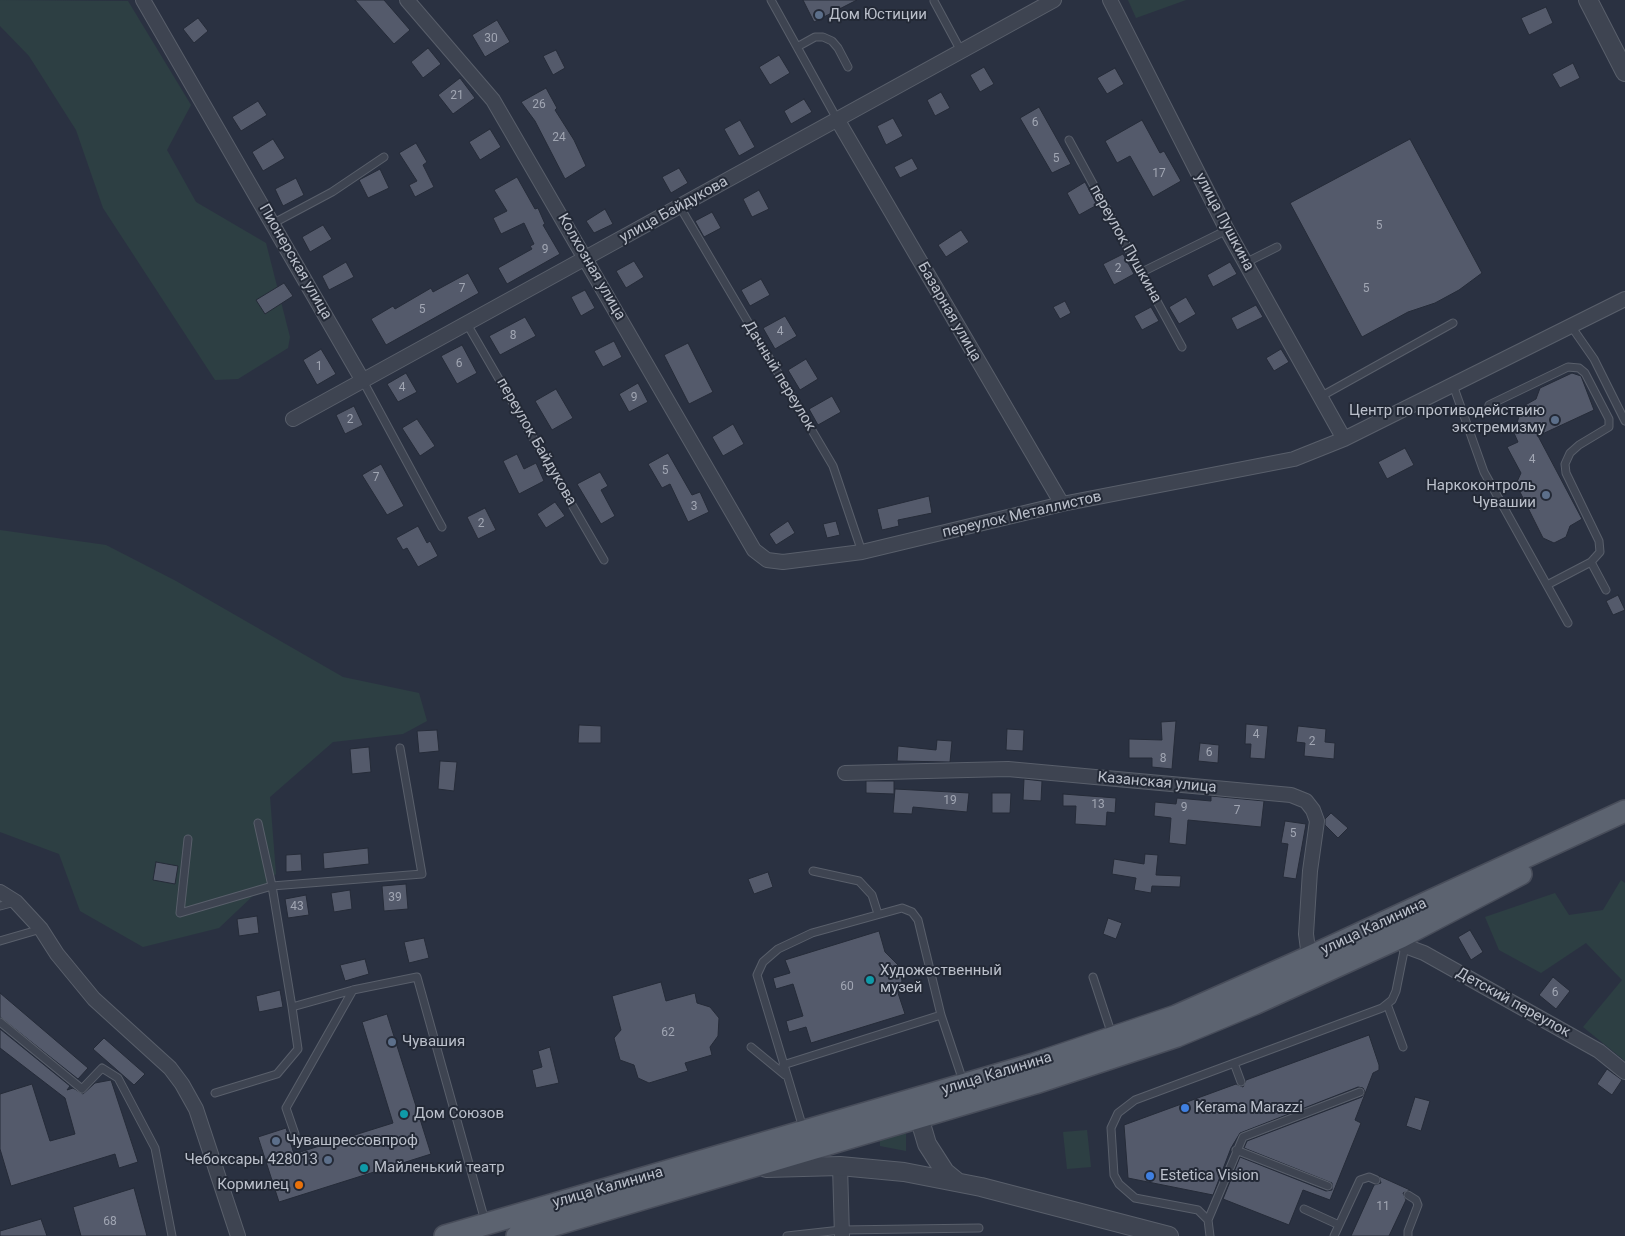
<!DOCTYPE html>
<html>
<head>
<meta charset="utf-8">
<style>
	body { margin:0 }
	canvas { display:block; background:#2a3141 }
</style>
</head>
<body>
<canvas width="1625" height="1236"></canvas>
<script>
const g = document.querySelector('canvas').getContext('2d');
g.lineJoin = 'round';
function paint(path, color) { g.fillStyle = color; g.fill(path, 'evenodd'); }
const toPath = rows => new Path2D(rows.map(r => 'M' + r).join(''));
function stroke(path, color, width, dash) { g.strokeStyle = color; g.lineWidth = width; g.lineCap = dash ? 'butt' : 'round'; g.setLineDash(dash || []); g.stroke(path); }
function write(font, color, halo, rows, align = 'center') {
  g.font = font + ' Roboto,sans-serif'; g.lineWidth = 4; g.setLineDash([]); g.textBaseline = 'middle'; g.strokeStyle = halo; g.fillStyle = color; for (const [text, x, y, turn = 0] of rows) {
    g.save(); g.translate(x, y); g.rotate((+turn || 0) * Math.PI / 180); g.textAlign = isNaN(turn) ? turn : align; if (halo) g.strokeText(text, 0, 0); g.fillText(text, 0, 0); g.restore();
  }
}
paint(toPath([
	[0,0,128,1,191,105,167,150,196,202,266,243,290,337,288,348,238,379,215,380,103,208,76,130,29,56,0,26],
	[1128,0,1186,0,1136,18],
	[0,530,106,545,176,581,343,677,419,693,427,721,403,734,333,742,270,797,276,874,219,928,143,947,80,911,59,854,0,832],
	[1621,880,1625,883,1625,1061,1583,1027,1622,980,1586,943,1541,973,1499,950,1485,917,1555,893,1569,915,1603,910],
	[1087,1130,1091,1167,1067,1169,1063,1132],
	[903,1131,906,1134,906,1151,880,1146,880,1138]
]), '#2d3f43');
const building = toPath([
	[355,0,384,0,410,30,394,44,355,0],
	[803,0,857,0,814,22,803,0],
	[1546,7,1553,23,1529,35,1521,18,1546,7],
	[198,18,208,31,194,43,183,29,198,18],
	[497,20,510,42,485,57,472,35,497,20],
	[428,48,441,64,423,78,411,62,428,48],
	[556,50,565,68,553,75,543,56,556,50],
	[779,55,790,73,770,85,759,67,779,55],
	[1573,63,1580,78,1560,88,1552,74,1573,63],
	[984,67,994,84,980,92,970,75,984,67],
	[1115,68,1124,84,1107,94,1097,78,1115,68],
	[460,78,475,98,453,114,438,95,460,78],
	[546,88,557,108,555,110,574,140,586,166,565,179,535,121,521,102,546,88],
	[941,92,950,108,935,116,927,100,941,92],
	[804,99,812,112,791,124,784,111,804,99],
	[258,101,267,115,241,131,232,117,258,101],
	[1039,107,1071,164,1052,173,1020,118,1039,107],
	[893,118,903,136,886,145,877,126,893,118],
	[740,120,755,147,739,156,724,129,740,120],
	[1142,120,1160,153,1164,151,1181,181,1153,197,1130,156,1117,163,1105,141,1142,120],
	[490,129,501,147,480,160,469,142,490,129],
	[273,139,285,158,263,171,252,152,273,139],
	[1410,139,1482,273,1459,290,1435,303,1408,312,1362,337,1290,203,1410,139],
	[416,143,427,162,423,165,434,187,415,197,409,185,417,181,399,153,416,143],
	[912,158,918,169,900,178,894,167,912,158],
	[679,168,688,183,671,193,662,177,679,168],
	[380,169,389,188,368,198,359,180,380,169],
	[517,177,535,209,538,208,545,224,543,225,560,254,507,284,498,268,532,249,530,246,534,244,524,223,501,234,493,218,507,211,494,190,517,177],
	[296,178,304,195,283,206,275,189,296,178],
	[1085,182,1097,205,1079,215,1067,193,1085,182],
	[759,190,769,209,752,217,743,199,759,190],
	[605,209,613,224,594,233,586,221,605,209],
	[712,212,721,228,704,237,695,221,712,212],
	[323,225,332,239,310,252,302,237,323,225],
	[961,230,969,242,946,257,938,245,961,230],
	[1123,254,1134,274,1114,285,1103,264,1123,254],
	[634,261,644,277,626,288,616,271,634,261],
	[346,262,354,277,329,290,322,276,346,262],
	[1230,262,1237,274,1213,287,1207,275,1230,262],
	[468,273,479,293,386,345,371,319,393,306,395,309,431,288,433,292,468,273],
	[761,279,770,295,750,306,741,290,761,279],
	[284,283,293,296,265,314,256,300,284,283],
	[585,290,595,308,581,316,571,297,585,290],
	[1186,297,1196,314,1179,324,1169,307,1186,297],
	[1065,301,1071,313,1060,319,1053,307,1065,301],
	[1256,305,1263,317,1237,330,1231,318,1256,305],
	[1151,307,1159,321,1142,330,1134,316,1151,307],
	[785,316,797,336,775,349,763,328,785,316],
	[525,317,536,336,500,355,489,336,525,317],
	[614,341,622,357,603,367,594,351,614,341],
	[688,343,713,392,689,404,664,355,688,343],
	[462,345,477,373,457,384,441,356,462,345],
	[321,349,336,374,317,385,303,360,321,349],
	[1281,349,1289,362,1274,371,1266,358,1281,349],
	[806,359,818,379,800,390,788,370,806,359],
	[406,373,417,392,398,402,387,384,406,373],
	[1572,373,1581,376,1594,410,1538,436,1582,519,1570,526,1566,537,1554,543,1543,538,1516,484,1521,473,1507,447,1518,442,1514,433,1520,413,1518,409,1536,399,1540,388,1572,373],
	[638,383,648,402,629,412,619,394,638,383],
	[556,389,573,418,552,430,535,401,556,389],
	[832,396,841,412,818,425,809,409,832,396],
	[354,406,363,425,345,434,336,415,354,406],
	[417,419,435,446,420,456,402,428,417,419],
	[733,424,744,444,723,456,712,437,733,424],
	[1405,448,1414,465,1387,479,1378,462,1405,448],
	[668,453,692,495,700,492,709,512,688,522,670,484,662,488,648,464,668,453],
	[517,454,524,469,536,463,544,481,519,494,503,461,517,454],
	[381,464,404,506,387,515,362,475,381,464],
	[600,472,608,486,601,490,615,516,601,524,577,484,600,472],
	[929,496,932,513,898,520,899,526,882,530,877,509,929,496],
	[555,502,565,516,546,528,537,514,555,502],
	[485,508,496,530,478,539,467,517,485,508],
	[788,521,795,533,776,545,769,534,788,521],
	[836,521,840,535,827,538,823,524,836,521],
	[418,526,427,543,430,541,438,556,418,567,407,548,403,550,396,538,418,526],
	[1618,595,1625,610,1613,615,1606,601,1618,595],
	[1176,721,1172,769,1152,767,1152,758,1129,758,1129,739,1162,740,1161,722,1176,721],
	[1246,724,1268,726,1265,759,1250,758,1251,744,1245,744,1246,724],
	[579,725,601,726,601,743,578,743,579,725],
	[1298,726,1326,729,1325,742,1335,743,1334,759,1304,756,1305,743,1296,742,1298,726],
	[1007,729,1024,730,1023,751,1006,750,1007,729],
	[437,730,439,751,419,753,417,731,437,730],
	[937,740,952,741,950,762,897,761,898,746,936,750,937,740],
	[1200,743,1219,745,1218,763,1198,761,1200,743],
	[369,747,371,772,352,774,350,749,369,747],
	[440,761,457,762,454,791,438,789,440,761],
	[1024,779,1042,781,1041,801,1023,800,1024,779],
	[866,781,894,781,894,794,866,793,866,781],
	[895,789,969,793,967,812,913,807,912,814,893,813,895,789],
	[992,793,1011,793,1010,813,992,813,992,793],
	[1063,794,1116,798,1115,813,1107,812,1106,826,1075,824,1076,806,1063,806,1063,794],
	[1211,796,1264,801,1261,827,1188,820,1186,845,1169,843,1171,818,1154,816,1155,802,1176,804,1177,798,1211,801,1211,796],
	[1331,813,1348,828,1338,838,1325,825,1325,819,1331,813],
	[1285,821,1306,824,1296,879,1283,877,1288,844,1281,843,1285,821],
	[368,848,369,864,324,869,323,853,368,848],
	[301,854,302,871,286,872,286,855,301,854],
	[1145,854,1158,855,1156,875,1181,876,1180,887,1152,886,1151,893,1134,890,1136,878,1112,874,1114,859,1144,864,1145,854],
	[156,862,178,866,175,884,153,880,156,862],
	[768,872,773,887,754,894,748,879,768,872],
	[406,884,408,909,384,911,382,886,406,884],
	[350,890,352,909,334,912,331,893,350,890],
	[306,895,309,915,288,918,285,899,306,895],
	[257,916,259,933,239,936,237,919,257,916],
	[1108,918,1122,923,1116,939,1103,934,1108,918],
	[1470,930,1483,952,1471,960,1458,937,1470,930],
	[879,931,885,952,899,966,902,981,898,993,905,1014,811,1043,806,1027,789,1032,786,1021,803,1016,793,984,776,989,773,978,790,973,785,960,879,931],
	[424,938,429,958,409,963,404,942,424,938],
	[365,959,369,974,345,981,340,965,365,959],
	[1553,977,1570,991,1556,1009,1539,995,1553,977],
	[661,982,666,1001,695,993,697,1003,710,1007,719,1018,718,1036,710,1047,712,1055,685,1063,688,1071,649,1083,638,1078,634,1065,620,1060,614,1038,621,1030,612,996,661,982],
	[280,990,283,1007,259,1012,256,996,280,990],
	[0,993,88,1068,78,1079,0,1017,0,993],
	[387,1014,431,1154,279,1202,258,1137,286,1128,294,1154,393,1123,362,1022,387,1014],
	[0,1029,70,1086,67,1090,73,1088,83,1094,95,1083,111,1080,138,1162,119,1168,115,1154,11,1186,0,1149,0,1094,32,1084,50,1141,75,1134,65,1098,0,1048,0,1029],
	[1369,1035,1379,1065,1379,1070,1373,1073,1355,1120,1361,1123,1330,1200,1303,1190,1289,1225,1223,1199,1240,1157,1326,1191,1332,1190,1332,1183,1244,1148,1247,1141,1362,1097,1365,1092,1363,1088,1358,1087,1240,1133,1231,1148,1213,1195,1128,1178,1124,1125,1236,1084,1243,1087,1246,1080,1369,1035],
	[104,1038,145,1074,134,1085,93,1049,104,1038],
	[550,1047,559,1083,536,1088,532,1070,542,1067,538,1051,550,1047],
	[1607,1069,1622,1080,1612,1095,1597,1084,1607,1069],
	[1415,1097,1430,1101,1421,1131,1406,1126,1415,1097],
	[1379,1176,1410,1190,1403,1193,1406,1200,1389,1236,1351,1236,1374,1185,1381,1183,1379,1176],
	[134,1188,147,1236,81,1236,73,1207,134,1188],
	[41,1219,47,1236,0,1236,0,1231,41,1219]
]);
paint(building, '#545a6b');
stroke(building, '#252b38', 1);
const service = toPath([
	[771,0,837,119],
	[934,1,961,51],
	[797,47,815,37,823,37,832,41,838,48,848,67],
	[1069,140,1182,347],
	[680,207,833,466,862,552],
	[272,224,332,192,384,157],
	[1245,263,1277,247],
	[1140,273,1227,230],
	[467,324,604,560],
	[1571,326,1594,359,1625,421],
	[363,381,442,527],
	[1453,385,1484,472,1568,623],
	[1320,397,1453,323],
	[1489,405,1568,367,1579,368,1585,373,1609,419,1609,427,1579,445,1570,453,1565,464,1566,473,1599,541,1600,552,1591,562,1547,585],
	[1591,562,1606,590],
	[258,823,272,886,292,1007],
	[188,839,180,913,272,886,422,874,400,748],
	[813,871,859,881,872,895,878,914],
	[0,906,15,902],
	[0,941,41,929],
	[1093,977,1112,1035],
	[1387,1004,1403,1047],
	[0,1022,82,1089,102,1068,118,1078,155,1148,172,1236],
	[751,1047,785,1075],
	[1234,1063,1241,1082],
	[783,1065,941,1015],
	[215,1093,277,1074,298,1049,292,1007,353,990,417,977,485,1221],
	[803,1128,757,975,763,962,778,949,812,933,902,908,912,912,918,920,941,1015,963,1081],
	[295,1134,286,1108,353,990],
	[1236,1150,1328,1186],
	[1408,1195,1416,1200,1418,1205,1408,1231,1408,1236],
	[1304,1209,1339,1225],
	[1208,1220,1243,1137,1360,1092],
	[787,1236,841,1230,979,1228],
	[1210,1236,1208,1220,1198,1210,1135,1198,1119,1184,1114,1175,1111,1128,1118,1113,1135,1100,1382,1008,1392,1000,1396,991,1405,946],
	[1334,1236,1360,1180,1369,1177,1376,1180]
]);
const minor = toPath([
	[143,0,363,381],
	[407,0,493,100,754,550,767,560,783,562,862,552,1062,504,1294,459,1344,439,1625,299],
	[1110,0,1227,230,1344,439],
	[837,119,1062,504],
	[293,419,1054,0],
	[845,773,1008,769,1291,795,1306,801,1313,810,1317,821,1310,871,1306,934,1309,957],
	[0,892,16,902,41,929,57,954,94,999,170,1068,182,1084,196,1109,238,1236],
	[1401,937,1405,946,1424,953,1599,1051,1625,1072],
	[840,1166,842,1236]
]);
const tertiary = toPath([
	[1588,0,1625,72],
	[919,1117,927,1144,945,1172,956,1181],
	[766,1168,840,1166,904,1172,981,1187,1169,1236]
]);
const primary = toPath([
	[445,1236,1034,1064,1176,1016,1309,957,1625,811],
	[517,1236,1035,1083,1177,1036,1254,1004,1401,937,1521,874]
]);
stroke(service, '#595f6b', 9);
stroke(minor, '#595f6b', 16);
stroke(tertiary, '#595f6b', 20);
stroke(primary, '#484d5a', 24);
stroke(service, '#3e4451', 7);
stroke(minor, '#3e4451', 14);
stroke(tertiary, '#3e4451', 18);
stroke(primary, '#5c6370', 21);
for (const [x, y, r, color] of [
	[819,15,5,"#5c6f8a"],
	[1555,420,5,"#5c6f8a"],
	[1546,495,5,"#5c6f8a"],
	[870,980,5,"#0f9aa8"],
	[392,1042,5,"#5c6f8a"],
	[1185,1108,5,"#3f7fe0"],
	[404,1114,5,"#0f9aa8"],
	[276,1141,5,"#5c6f8a"],
	[328,1160,5,"#5c6f8a"],
	[364,1168,5,"#0f9aa8"],
	[1150,1176,5,"#3f7fe0"],
	[299,1185,5,"#e8710a"]
]) { const dot = new Path2D(); dot.arc(x, y, r, 0, 2 * Math.PI); g.fillStyle = color; g.fill(dot); stroke(dot, '#232936', 2); }
write('12px', '#a1a6b3', null, [
	["30",491,39],
	["21",457,96],
	["26",539,105],
	["6",1035,123],
	["24",559,138],
	["5",1056,159],
	["17",1159,174],
	["5",1379,226],
	["9",545,250],
	["2",1118,269],
	["7",462,289],
	["5",1366,289],
	["5",422,310],
	["4",780,332],
	["8",513,336],
	["6",459,364],
	["1",319,367],
	["4",402,388],
	["9",634,398],
	["2",350,420],
	["4",1532,460],
	["5",665,471],
	["7",376,478],
	["3",694,507],
	["2",481,524],
	["4",1256,735],
	["2",1312,742],
	["6",1209,753],
	["8",1163,759],
	["19",950,801],
	["13",1098,805],
	["9",1184,808],
	["7",1237,811],
	["5",1293,834],
	["39",395,898],
	["43",297,907],
	["60",847,987],
	["6",1555,993],
	["62",668,1033],
	["11",1383,1207],
	["68",110,1222]
]);
write('15px', '#bbc0cb', '#232936', [
	["Дом Юстиции",829,15],
	["Центр по противодействию",1545,411,"right"],
	["экстремизму",1545,428,"right"],
	["Наркоконтроль",1536,486,"right"],
	["Чувашии",1536,503,"right"],
	["Художественный",880,971],
	["музей",880,988],
	["Чувашия",402,1042],
	["Kerama Marazzi",1195,1108],
	["Дом Союзов",414,1114],
	["Чувашрессовпроф",286,1141],
	["Чебоксары 428013",318,1160,"right"],
	["Майленький театр",374,1168],
	["Estetica Vision",1160,1176],
	["Кормилец",289,1185,"right"]
], 'left');
write('15px', '#bbc0cb', '#232936', [
	["улица Байдукова",674,210,-29],
	["улица Пушкина",1224,222,62],
	["переулок Пушкина",1125,244,61],
	["Пионерская улица",295,262,60],
	["Колхозная улица",591,267,60],
	["Базарная улица",949,312,60],
	["Дачный переулок",779,376,59],
	["переулок Байдукова",536,442,60],
	["переулок Металлистов",1022,515,-13],
	["Казанская улица",1157,783,5],
	["улица Калинина",1374,927,-25],
	["Детский переулок",1513,1003,29],
	["улица Калинина",997,1074,-17],
	["улица Калинина",608,1188,-16]
]);
</script>
</body>
</html>
